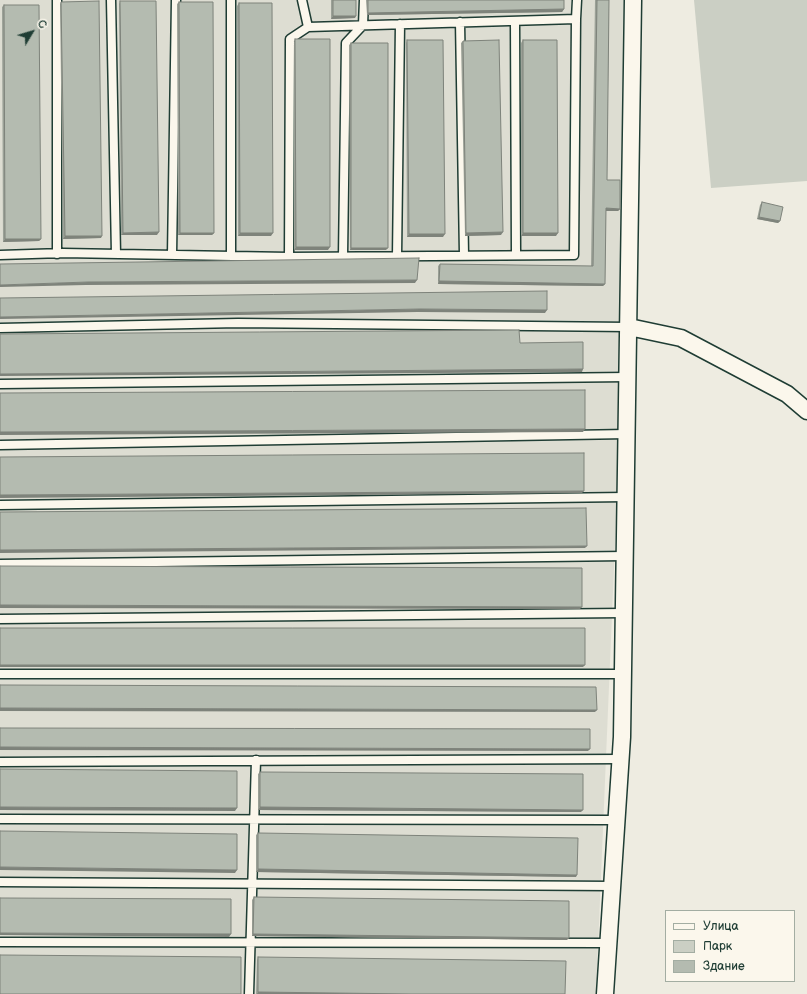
<!DOCTYPE html>
<html>
<head>
<meta charset="utf-8">
<style>
	body { margin:0 }
	#map { position:relative; width:807px; height:994px; overflow:hidden; background:#eeece1; font-family:"Balsamiq Sans",sans-serif }
	canvas { display:block }
	.legend { position:absolute; left:665px; top:910px; width:130px; height:72px; box-sizing:border-box; background:#fbf7ec; border:1px solid #a3ada2; margin:0; padding:5px 7px; list-style:none; font-size:12px; color:#1f3d34 }
	.legend li { display:flex; align-items:center; gap:8px; height:20px }
	.legend b { width:20px; border:1px solid #a3ada2 }
	.north { position:absolute; left:12px; top:12px; width:40px; height:40px; -webkit-text-stroke:3px #fbf7ec; paint-order:stroke; rotate:52deg; font-size:11px; font-weight:700; line-height:16px; text-align:center; color:#1f3d34 }
	.north::after { content:''; display:block; margin:auto; width:14px; height:18px; background:#1f3d34; clip-path:polygon(50% 0,100% 100%,50% 72%,0 100%) }
</style>
</head>
<body>
<div id="map">
<canvas width="807" height="994"></canvas>
<ul class="legend">
<li><b style="height:5px;background:#fbf7ec"></b>Улица</li>
<li><b style="height:11px;background:#cbcfc4"></b>Парк</li>
<li><b style="height:11px;background:#b4bbb0"></b>Здание</li>
</ul>
<div class="north">С</div>
</div>
<script>
const g = document.querySelector('canvas').getContext('2d');
g.lineJoin = 'round';
function paint(path, color) { g.fillStyle = color; g.fill(path, 'evenodd'); }
const toPath = rows => new Path2D(rows.map(r => 'M' + r).join(''));
function stroke(path, color, width, dash) { g.strokeStyle = color; g.lineWidth = width; g.lineCap = dash ? 'butt' : 'round'; g.setLineDash(dash || []); g.stroke(path); }
paint(toPath([
	[0,0,638,0,596,994,0,994]
]), '#ddddd2');
paint(toPath([
	[694,0,807,0,807,181,711,188]
]), '#cbcfc4');
const lane = toPath([
	[111,0,116,254],
	[231,0,231,256],
	[302,0,308,27,576,19],
	[515,21,516,255],
	[460,22,464,255],
	[57,254,57,0],
	[0,255,63,253,289,257,574,255,576,19,577,0],
	[172,255,176,0],
	[343,256,346,43,363,25,364,0],
	[397,256,400,24],
	[289,257,290,39,308,27],
	[0,328,238,323,629,327],
	[0,384,628,377],
	[0,445,627,434],
	[0,505,626,497],
	[0,564,625,556],
	[0,619,624,613],
	[0,674,623,674],
	[0,762,621,759],
	[0,819,616,820],
	[0,882,612,886],
	[0,942,608,943],
	[249,994,256,760]
]);
const street = toPath([
	[629,327,681,338,787,394,807,411],
	[605,994,622,737,633,0]
]);
stroke(lane, '#1f3d34', 11);
stroke(street, '#1f3d34', 19);
stroke(lane, '#fbf7ec', 8);
stroke(street, '#fbf7ec', 16);
paint(toPath([
	[331,0,356,0,355,18,331,19],
	[366,0,564,0,564,9,562,12,367,15],
	[595,0,609,0,607,180,620,209,618,211,606,211,605,284,603,286,438,284,438,266,440,264,591,266],
	[120,1,157,235,121,235,119,4],
	[61,2,101,238,63,239,60,4],
	[179,2,214,233,212,235,178,235,177,4],
	[239,3,271,236,238,236,237,6],
	[4,5,41,239,39,241,3,242,2,7],
	[295,39,328,250,294,250,294,42],
	[407,40,443,237,407,237,406,43],
	[523,40,556,236,521,236,521,43],
	[463,41,501,235,465,236,461,43],
	[351,43,386,250,350,250,349,45],
	[762,202,780,221,778,223,757,219,760,205],
	[260,772,581,812,258,810,258,774],
	[258,833,576,877,256,872,256,835],
	[254,897,567,940,252,936,252,900],
	[258,957,565,994,256,994,257,960]
]), '#9ba197');
paint(toPath([
	[564,9,562,12,367,15,368,13],
	[333,16,356,16,355,18,331,19],
	[606,208,620,209,618,211,604,211],
	[759,217,780,221,778,223,757,219],
	[159,232,157,235,121,235,123,233],
	[503,232,501,235,465,236,466,233],
	[180,233,214,233,212,235,178,235],
	[240,233,273,233,271,236,238,236],
	[523,233,558,233,556,236,521,236],
	[409,234,445,234,443,237,407,237],
	[65,236,102,236,101,238,63,239],
	[5,239,41,239,39,241,3,242],
	[296,247,330,247,328,250,294,250],
	[351,248,388,248,386,250,350,250],
	[417,280,415,283,86,285,0,287,0,285,88,282],
	[439,281,605,284,603,286,438,284],
	[420,309,547,310,545,313,418,312,0,319,0,317],
	[583,369,582,372,0,376,0,374],
	[585,429,583,432,0,435,0,432],
	[584,491,582,493,0,498,0,495],
	[587,546,585,548,0,553,0,550],
	[0,605,582,607,580,609,0,608],
	[0,665,585,665,583,667,0,667],
	[0,708,597,710,595,712,0,711],
	[0,747,590,749,588,751,0,750],
	[0,807,237,808,235,811,0,810],
	[260,807,583,810,581,812,258,810],
	[0,867,237,870,235,873,0,870],
	[258,869,577,875,576,877,256,872],
	[0,933,231,934,229,937,0,935],
	[253,934,569,938,567,940,252,936],
	[258,992,411,994,257,994]
]), '#7e837b');
const building = toPath([
	[333,0,356,0,356,16,333,16,333,0],
	[368,0,564,0,564,9,368,13,368,0],
	[597,0,609,0,607,180,620,180,620,209,606,208,605,284,439,281,440,264,593,266,597,0],
	[99,1,102,236,65,236,61,2,99,1],
	[120,1,156,1,159,232,123,233,120,1],
	[179,2,213,2,214,233,180,233,179,2],
	[239,3,272,3,273,233,240,233,239,3],
	[4,5,39,5,41,239,5,239,4,5],
	[295,39,330,39,330,247,296,247,295,39],
	[407,40,443,40,445,234,409,234,407,40],
	[499,40,503,232,466,233,463,41,499,40],
	[523,40,557,40,558,233,523,233,523,40],
	[351,43,388,43,388,248,351,248,351,43],
	[762,202,783,207,780,221,759,217,762,202],
	[419,258,417,280,88,282,0,285,0,264,419,258],
	[547,291,547,310,420,309,0,317,0,298,547,291],
	[519,330,520,343,583,342,583,369,0,374,0,334,519,330],
	[585,390,585,429,0,432,0,393,585,390],
	[584,453,584,491,0,495,0,457,584,453],
	[586,508,587,546,0,550,0,512,586,508],
	[0,566,582,568,582,607,0,605,0,566],
	[0,628,585,628,585,665,0,665,0,628],
	[0,685,596,687,597,710,0,708,0,685],
	[0,728,590,729,590,749,0,747,0,728],
	[0,769,237,771,237,808,0,807,0,769],
	[260,772,583,774,583,810,260,807,260,772],
	[0,831,237,834,237,870,0,867,0,831],
	[258,833,578,838,577,875,258,869,258,833],
	[254,897,569,901,569,938,253,934,254,897],
	[0,898,231,899,231,934,0,933,0,898],
	[0,955,241,957,241,994,0,994,0,955],
	[258,957,566,961,565,994,411,994,258,992,258,957]
]);
paint(building, '#b4bbb0');
stroke(building, '#7e837b', 1);
</script>
</body>
</html>
